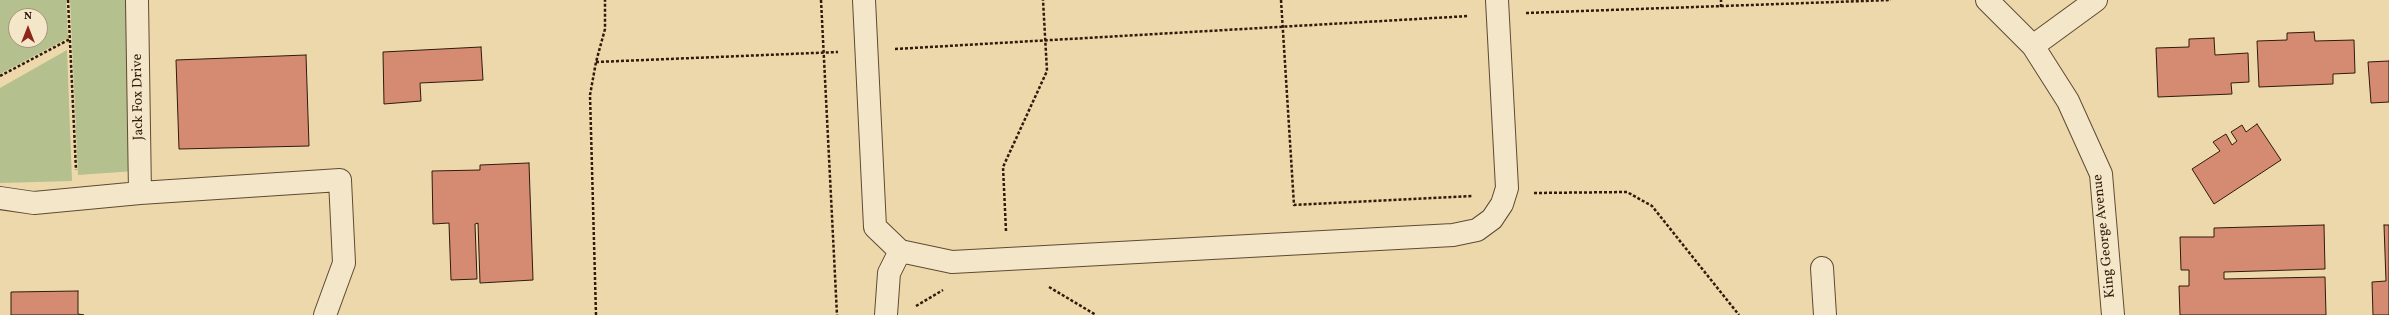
<!DOCTYPE html>
<html>
<head>
<meta charset="utf-8">
<style>
	body { margin:0 }
	#map { position:relative; width:2389px; height:315px; overflow:hidden; background:#edd8ac; font-family:Vollkorn,serif }
	canvas { display:block }
	.north { position:absolute; left:8px; top:8px; width:40px; height:40px; box-sizing:border-box; background:#f3e6c9; border:1px solid #a5947d; border-radius:50%; rotate:0deg; font-size:11px; font-weight:700; line-height:16px; text-align:center; color:#301a0a }
	.north::after { content:''; display:block; margin:auto; width:14px; height:18px; background:#8f2418; clip-path:polygon(50% 0,100% 100%,50% 72%,0 100%) }
</style>
</head>
<body>
<div id="map">
<canvas width="2389" height="315"></canvas>
<div class="north">N</div>
</div>
<script>
const g = document.querySelector('canvas').getContext('2d');
g.lineJoin = 'round';
function paint(path, color) { g.fillStyle = color; g.fill(path, 'evenodd'); }
const toPath = rows => new Path2D(rows.map(r => 'M' + r).join(''));
function stroke(path, color, width, dash) { g.strokeStyle = color; g.lineWidth = width; g.lineCap = dash ? 'butt' : 'round'; g.setLineDash(dash || []); g.stroke(path); }
function write(font, color, halo, rows, align = 'center') {
  g.font = font + ' Vollkorn,serif'; g.lineWidth = 3.5; g.setLineDash([]); g.textBaseline = 'middle'; g.strokeStyle = halo; g.fillStyle = color; for (const [text, x, y, turn = 0] of rows) {
    g.save(); g.translate(x, y); g.rotate((+turn || 0) * Math.PI / 180); g.textAlign = isNaN(turn) ? turn : align; if (halo) g.strokeText(text, 0, 0); g.fillText(text, 0, 0); g.restore();
  }
}
paint(toPath([
	[0,0,66,0,68,38,0,74],
	[16,16,40,16,40,40,16,40],
	[70,0,129,0,134,171,78,175],
	[67,50,72,181,0,183,0,88]
]), '#b4c08d');
const building = toPath([
	[2314,32,2315,41,2354,40,2355,73,2333,74,2333,84,2259,87,2257,41,2287,40,2287,33,2314,32],
	[2214,38,2215,55,2248,53,2249,82,2231,83,2232,94,2158,97,2156,48,2189,47,2189,39,2214,38],
	[481,47,483,80,420,83,421,101,384,104,383,52,481,47],
	[306,55,309,146,179,149,176,60,306,55],
	[2389,61,2389,102,2371,103,2368,62,2389,61],
	[2257,124,2281,160,2214,204,2192,169,2220,151,2213,142,2226,134,2232,145,2237,141,2231,132,2242,125,2246,132,2257,124],
	[529,163,533,280,480,283,478,223,475,224,477,279,451,280,449,223,433,224,432,171,480,170,480,165,529,163],
	[2324,225,2325,269,2224,272,2224,279,2325,277,2326,315,2180,315,2179,286,2189,286,2189,270,2181,270,2180,237,2214,237,2214,228,2324,225],
	[2384,225,2389,225,2389,315,2373,315,2372,282,2386,281,2384,225],
	[78,291,78,314,84,315,11,315,11,292,78,291]
]);
paint(building, '#d48b71');
stroke(building, '#301a0a', 1);
const minor = toPath([
	[137,0,140,193],
	[864,0,875,227,900,251,952,262,1453,235,1477,230,1492,219,1502,204,1507,188,1497,0],
	[1987,0,2033,46,2068,101,2101,174,2113,315],
	[2033,46,2096,0],
	[0,198,34,203,140,193,340,180,344,263,325,315],
	[1822,268,1825,315],
	[886,315,889,273,900,251]
]);
stroke(minor, '#5f4a32', 24);
stroke(toPath([
	[68,0,76,170],
	[821,0,837,315],
	[1281,0,1294,205,1473,196],
	[1721,7,1721,0],
	[1526,13,1891,0],
	[895,49,1469,16],
	[596,62,838,52],
	[0,76,70,39],
	[1534,193,1627,192,1652,206,1739,315],
	[1006,231,1003,167,1047,71,1043,0],
	[1049,287,1096,315],
	[916,306,943,290],
	[596,315,590,95,596,62,605,29,605,0]
]), '#301a0a', 2.5, [3, 2]);
stroke(minor, '#f3e6c9', 22);
write('14px', '#301a0a', '#f3e6c9', [
	["Jack Fox Drive",139,97,-91],
	["King George Avenue",2105,236,-96]
]);
</script>
</body>
</html>
